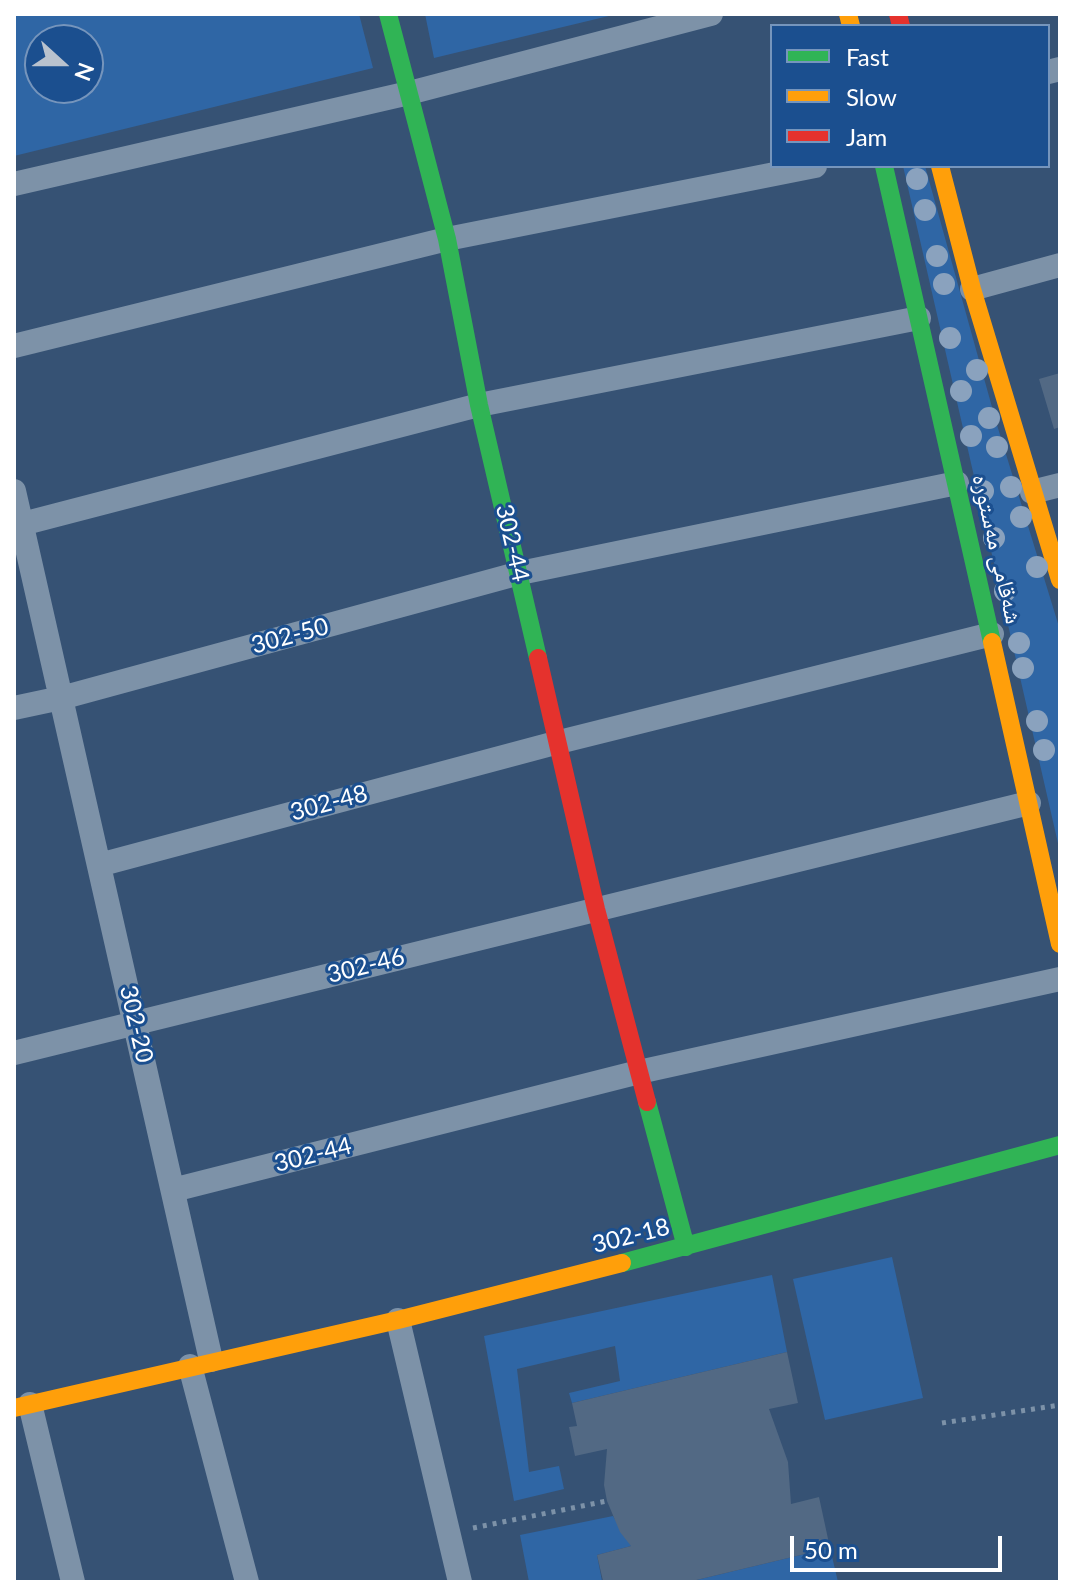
<!DOCTYPE html>
<html>
<head>
<meta charset="utf-8">
<style>
	body { margin:0 }
	#map { position:relative; width:1074px; height:1596px; overflow:hidden; background:#365274; font-family:Lato,sans-serif }
	canvas { display:block }
	.frame { position:absolute; inset:0; border:16px solid #fff; pointer-events:none }
	.legend { position:absolute; left:770px; top:24px; width:280px; height:144px; box-sizing:border-box; background:#1b4f8f; border:2px solid #7695bc; margin:0; padding:10px 14px; list-style:none; font-size:24px; color:#fff }
	.legend li { display:flex; align-items:center; gap:16px; height:40px }
	.legend b { width:40px; border:2px solid #7695bc }
	.north { position:absolute; left:24px; top:24px; width:80px; height:80px; box-sizing:border-box; background:#1b4f8f; border:2px solid #7695bc; border-radius:50%; rotate:111deg; font-size:22px; font-weight:700; line-height:32px; text-align:center; color:#fff }
	.north::after { content:''; display:block; margin:auto; width:28px; height:36px; background:#b9c2ce; clip-path:polygon(50% 0,100% 100%,50% 72%,0 100%) }
	.scale { position:absolute; left:790px; top:1536px; width:212px; height:36px; box-sizing:border-box; border:4px solid #fff; border-top:0; padding-left:10px; font-size:24px; line-height:28px; white-space:nowrap; color:#fff; -webkit-text-stroke:6px #1b4f8f; paint-order:stroke }
</style>
</head>
<body>
<div id="map">
<canvas width="1074" height="1596"></canvas>
<div class="frame"></div>
<ul class="legend">
<li><b style="height:10px;background:#30b455"></b>Fast</li>
<li><b style="height:10px;background:#ff9f0a"></b>Slow</li>
<li><b style="height:10px;background:#e5322d"></b>Jam</li>
</ul>
<div class="north">N</div>
<div class="scale">50 m</div>
</div>
<script>
const g = document.querySelector('canvas').getContext('2d');
g.lineJoin = 'round';
function paint(path, color) { g.fillStyle = color; g.fill(path, 'evenodd'); }
const toPath = rows => new Path2D(rows.map(r => 'M' + r).join(''));
function stroke(path, color, width, dash) { g.strokeStyle = color; g.lineWidth = width; g.lineCap = dash ? 'butt' : 'round'; g.setLineDash(dash || []); g.stroke(path); }
function write(font, color, halo, rows, align = 'center') {
  g.font = font + ' Lato,"Noto Naskh Arabic",sans-serif'; g.lineWidth = 6; g.setLineDash([]); g.textBaseline = 'middle'; g.strokeStyle = halo; g.fillStyle = color; for (const [text, x, y, turn = 0] of rows) {
    g.save(); g.translate(x, y); g.rotate((+turn || 0) * Math.PI / 180); g.textAlign = isNaN(turn) ? turn : align; if (halo) g.strokeText(text, 0, 0); g.fillText(text, 0, 0); g.restore();
  }
}
paint(toPath([
	[14,14,359,14,373,68,14,156],
	[40,40,88,40,88,88,40,88],
	[425,14,617,14,434,58],
	[903,166,925,166,997,425,1060,630,1060,852],
	[892,1257,923,1398,825,1420,793,1279],
	[772,1275,787,1352,572,1403,569,1393,620,1381,615,1346,517,1369,529,1472,559,1466,564,1489,514,1501,484,1336],
	[613,1516,631,1546,597,1555,602,1581,612,1582,529,1582,520,1535],
	[830,1548,838,1582,688,1582]
]), '#2f66a5');
paint(toPath([
	[1060,373,1060,427,1054,429,1039,379],
	[787,1352,798,1403,769,1409,788,1462,791,1504,819,1497,830,1548,688,1582,603,1581,597,1555,631,1546,620,1532,607,1501,604,1485,607,1449,575,1456,569,1427,577,1426,572,1403]
]), '#526984');
stroke(toPath([
	[942,1423,1060,1405],
	[473,1528,607,1501]
]), '#7d92a8', 5, [4, 6]);
stroke(toPath([
	[1048,72,1060,69],
	[14,184,409,93,711,14],
	[972,289,1060,265],
	[14,346,447,239,815,166],
	[14,491,211,1360],
	[1032,492,1060,485],
	[22,524,479,405,919,318],
	[14,708,61,698,520,573,957,483],
	[99,865,559,742,992,634],
	[14,1053,1029,803],
	[173,1190,639,1072,1060,979],
	[398,1320,460,1582],
	[190,1366,247,1582],
	[30,1404,73,1582]
]), '#7d92a8', 24);
stroke(toPath([
	[388,14,447,239,479,405,538,658],
	[884,166,992,642],
	[647,1102,686,1247],
	[622,1263,1060,1145]
]), '#30b455', 18);
stroke(toPath([
	[848,14,851,26],
	[940,166,972,289,1060,580],
	[992,642,1060,944],
	[14,1408,398,1320,622,1263]
]), '#ff9f0a', 18);
stroke(toPath([
	[898,14,901,26],
	[538,658,596,909,647,1102]
]), '#e5322d', 18);
g.fillStyle = '#8aa2be';
for (const [x, y] of [
	[917,179],
	[925,210],
	[937,256],
	[944,284],
	[950,338],
	[977,370],
	[961,391],
	[989,418],
	[971,436],
	[997,447],
	[1011,487],
	[983,491],
	[1021,517],
	[994,538],
	[1037,567],
	[1005,591],
	[1019,643],
	[1023,668],
	[1037,721],
	[1044,750]
]) { g.beginPath(); g.arc(x, y, 11, 0, 2 * Math.PI); g.fill(); }
write('24px', '#fff', '#1b4f8f', [
	["302-44",512,543,77],
	["شەقامی مەستورە",997,549,77],
	["302-50",290,636,-15],
	["302-48",329,803,-15],
	["302-46",366,966,-14],
	["302-20",136,1024,77],
	["302-44",313,1155,-14],
	["302-18",631,1236,-14]
]);
</script>
</body>
</html>
